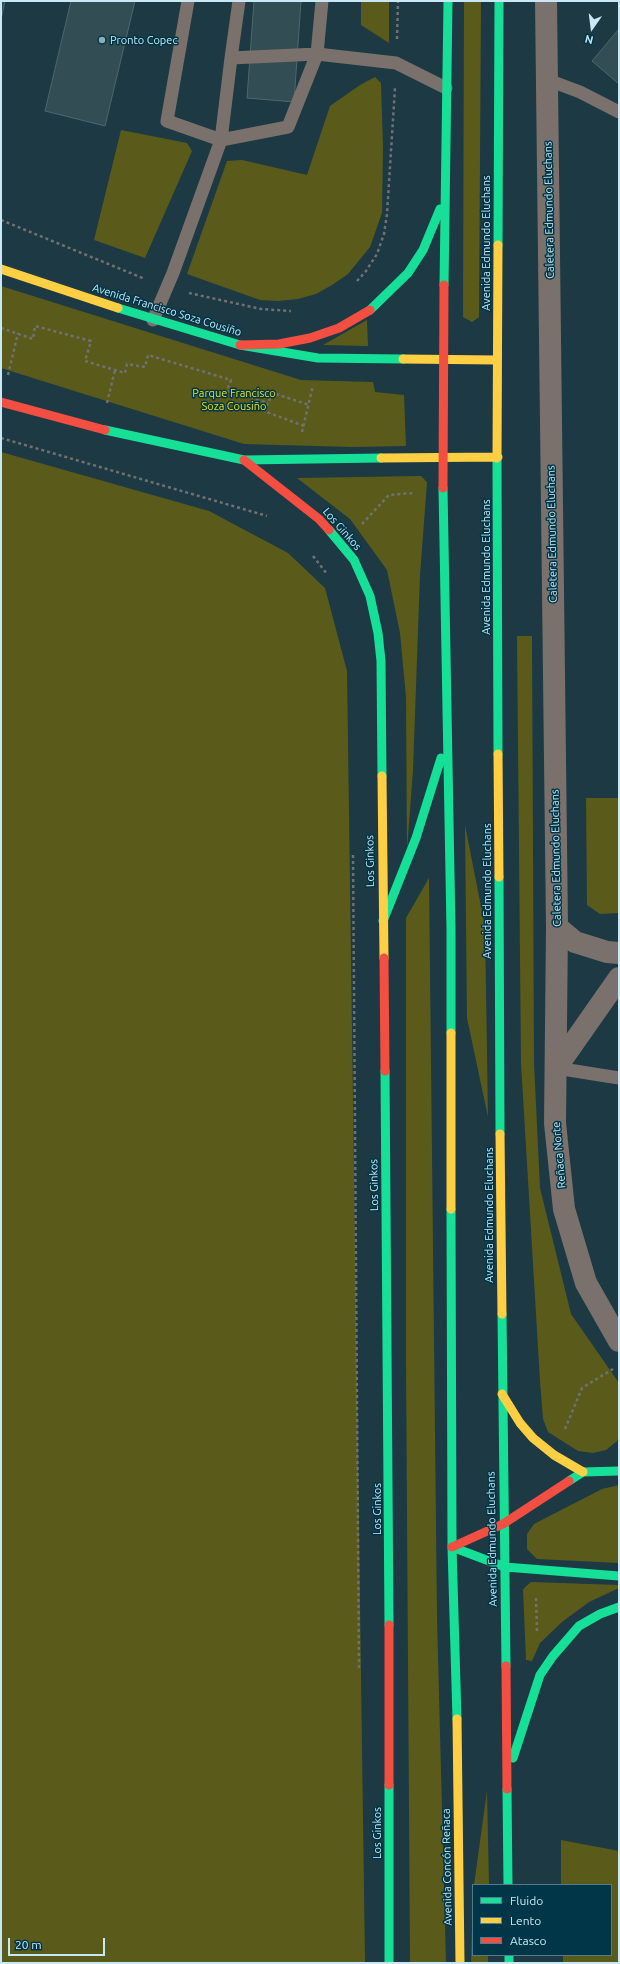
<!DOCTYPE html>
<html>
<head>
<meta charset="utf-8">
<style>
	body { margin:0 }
	#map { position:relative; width:620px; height:1964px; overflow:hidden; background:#1d3943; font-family:Ubuntu,sans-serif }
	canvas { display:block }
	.frame { position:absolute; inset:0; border:2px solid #c9e8f5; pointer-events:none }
	.legend { position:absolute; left:472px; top:1884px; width:140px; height:72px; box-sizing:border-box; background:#003647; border:1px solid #507d8d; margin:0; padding:5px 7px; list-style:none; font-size:12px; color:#c9e8f5 }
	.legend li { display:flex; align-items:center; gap:8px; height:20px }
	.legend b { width:20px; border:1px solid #507d8d }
	.north { position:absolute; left:572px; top:8px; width:40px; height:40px; -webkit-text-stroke:3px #003647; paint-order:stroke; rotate:194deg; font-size:11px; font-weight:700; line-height:16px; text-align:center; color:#c9e8f5 }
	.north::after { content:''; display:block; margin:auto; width:14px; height:18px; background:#c9e8f5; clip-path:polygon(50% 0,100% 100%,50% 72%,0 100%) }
	.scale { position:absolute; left:8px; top:1938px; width:97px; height:18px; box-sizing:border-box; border:2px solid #c9e8f5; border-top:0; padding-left:5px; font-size:12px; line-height:14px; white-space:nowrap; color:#c9e8f5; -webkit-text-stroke:3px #003647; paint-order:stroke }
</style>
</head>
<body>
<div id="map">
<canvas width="620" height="1964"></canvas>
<div class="frame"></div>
<ul class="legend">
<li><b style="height:5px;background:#16e098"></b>Fluido</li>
<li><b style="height:5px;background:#ffcf43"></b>Lento</li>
<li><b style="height:5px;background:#f24e42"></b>Atasco</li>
</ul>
<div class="north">N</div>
<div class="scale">20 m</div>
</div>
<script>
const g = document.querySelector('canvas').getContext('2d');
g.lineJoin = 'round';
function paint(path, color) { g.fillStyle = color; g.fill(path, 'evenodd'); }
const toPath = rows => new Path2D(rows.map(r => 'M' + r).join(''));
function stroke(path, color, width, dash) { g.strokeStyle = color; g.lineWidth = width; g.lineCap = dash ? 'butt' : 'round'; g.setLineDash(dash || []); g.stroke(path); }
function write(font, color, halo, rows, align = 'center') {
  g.font = font + ' Ubuntu,sans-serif'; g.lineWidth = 3; g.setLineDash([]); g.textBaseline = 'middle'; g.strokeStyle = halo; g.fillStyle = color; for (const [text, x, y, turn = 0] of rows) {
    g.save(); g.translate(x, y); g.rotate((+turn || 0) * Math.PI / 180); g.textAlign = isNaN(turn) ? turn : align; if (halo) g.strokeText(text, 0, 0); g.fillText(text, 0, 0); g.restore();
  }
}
paint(toPath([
	[361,1,389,1,389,43,361,25],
	[464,1,481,1,479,317,472,322,463,317],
	[375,77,381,83,383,148,382,213,370,247,348,274,332,285,316,294,298,299,278,301,260,300,187,274,227,161,242,160,307,175,330,106,360,85],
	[121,130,187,143,192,151,145,258,94,240],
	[1,286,301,380,373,382,375,392,404,395,406,446,353,447,244,444,1,368],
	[367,320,368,346,323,345],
	[1,452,209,511,288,553,325,588,347,671,365,1963,1,1963],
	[421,476,427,482,420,575,413,770,407,850,406,697,400,633,387,570,350,519,297,478],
	[517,636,532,636,534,1063,540,1188,571,1314,619,1383,619,1436,617,1441,606,1450,593,1453,578,1451,548,1432,543,1419,540,1381,521,1063],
	[586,798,619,798,619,913,600,914,587,905],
	[465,825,485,927,488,1117,467,1018],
	[429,878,437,1618,446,1963,410,1963,406,1361,406,918],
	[619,1485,619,1563,537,1559,527,1549,527,1534,534,1524,602,1489],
	[531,1582,619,1585,619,1588,589,1602,562,1622,540,1643,532,1661,526,1660,523,1589],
	[487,1791,489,1885,474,1885,482,1827],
	[561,1840,619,1851,619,1963,563,1963,563,1955,611,1955,611,1885,561,1885],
	[473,1895,473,1955,488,1955,488,1963,471,1963]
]), '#5a5b1b');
const building = toPath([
	[1,1,5,1,1,20,1,1],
	[71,1,135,1,105,126,45,111,71,1],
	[254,1,301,1,294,102,247,98,254,1],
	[619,29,619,84,592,61,619,29]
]);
paint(building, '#324e54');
stroke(building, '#4d676d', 1);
stroke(toPath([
	[397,39,398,1],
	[1,220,145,279],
	[357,281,366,271,377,254,384,234,387,214,395,88],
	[189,293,261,309,291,311],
	[1,328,33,339,35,326,91,341,85,361,125,373,127,364,145,367,148,355,231,380,227,391,268,403],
	[8,375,18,333],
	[107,403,115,370],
	[304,426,264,411,273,393,309,405],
	[302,432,313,385],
	[1,438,267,516],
	[362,524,389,495,414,493],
	[313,556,327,574],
	[353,855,359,1668],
	[565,1429,582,1388,613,1369],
	[536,1598,537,1631]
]), '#707170', 2.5, [3, 3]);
stroke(toPath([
	[188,1,167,121,221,140,288,127,317,54,396,63,446,88],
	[239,1,231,58,317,54,322,1],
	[548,80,580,92,619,112],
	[153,320,173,273,221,140,231,58],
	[556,1068,619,1078]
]), '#7b716c', 13);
stroke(toPath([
	[546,1,557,927,555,1123,564,1209,586,1283,619,1341],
	[557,927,575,942,607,952,619,953],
	[556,1068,619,978]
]), '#7b716c', 22);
stroke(toPath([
	[498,245,499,1],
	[444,285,448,1],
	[118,308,240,345,318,358,403,359],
	[370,310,408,273,423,250,440,209],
	[105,430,244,460,381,458],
	[497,458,498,754],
	[443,488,451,930,451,1033],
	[329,530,354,560,370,596,378,633,381,661,382,776],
	[499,877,500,1134],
	[383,921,416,838,441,758],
	[385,1071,389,1625],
	[451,1209,452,1547,457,1719],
	[502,1314,506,1666],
	[569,1481,583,1472,619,1471],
	[452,1547,505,1567,619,1576],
	[513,1758,540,1675,553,1656,579,1626,600,1614,619,1607],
	[389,1785,389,1963],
	[507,1789,508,1885],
	[509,1955,509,1963]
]), '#16e098', 9);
stroke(toPath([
	[1,269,118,308],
	[403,359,497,360],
	[381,458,498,457],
	[497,458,498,245],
	[498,754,499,877],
	[382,776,384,958],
	[451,1033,451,1209],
	[500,1134,502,1314],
	[502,1394,520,1423,533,1438,554,1455,583,1472],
	[457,1719,460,1963]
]), '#ffcf43', 9);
stroke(toPath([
	[240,345,279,344,310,338,339,328,370,310],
	[1,402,105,430],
	[244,460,319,519,329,530],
	[443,488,444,285],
	[384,958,385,1071],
	[452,1547,503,1524,569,1481],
	[389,1625,389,1785],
	[506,1666,507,1789]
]), '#f24e42', 9);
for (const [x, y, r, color] of [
	[102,40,4,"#8dabb7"]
]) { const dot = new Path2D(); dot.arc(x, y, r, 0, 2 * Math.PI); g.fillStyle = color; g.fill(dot); stroke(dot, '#003647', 1.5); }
write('11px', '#c9e8f5', '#003647', [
	["Pronto Copec",110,40]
], 'left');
write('11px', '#c9e8f5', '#003647', [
	["Caletera Edmundo Eluchans",549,210,-91],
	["Avenida Edmundo Eluchans",486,243,-90],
	["Avenida Francisco Soza Cousiño",167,310,17],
	["Los Ginkos",342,529,49],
	["Caletera Edmundo Eluchans",552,534,-91],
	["Avenida Edmundo Eluchans",486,567,-90],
	["Caletera Edmundo Eluchans",556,858,-91],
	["Los Ginkos",370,861,-91],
	["Avenida Edmundo Eluchans",487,891,-90],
	["Reñaca Norte",559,1155,-95],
	["Los Ginkos",374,1185,-91],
	["Avenida Edmundo Eluchans",489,1215,-90],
	["Los Ginkos",377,1509,-90],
	["Avenida Edmundo Eluchans",492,1539,-91],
	["Los Ginkos",377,1833,-90],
	["Avenida Concón Reñaca",447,1867,-91]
]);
write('11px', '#ece203', '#003647', [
	["Parque Francisco",234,393],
	["Soza Cousiño",234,406]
]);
</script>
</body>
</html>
